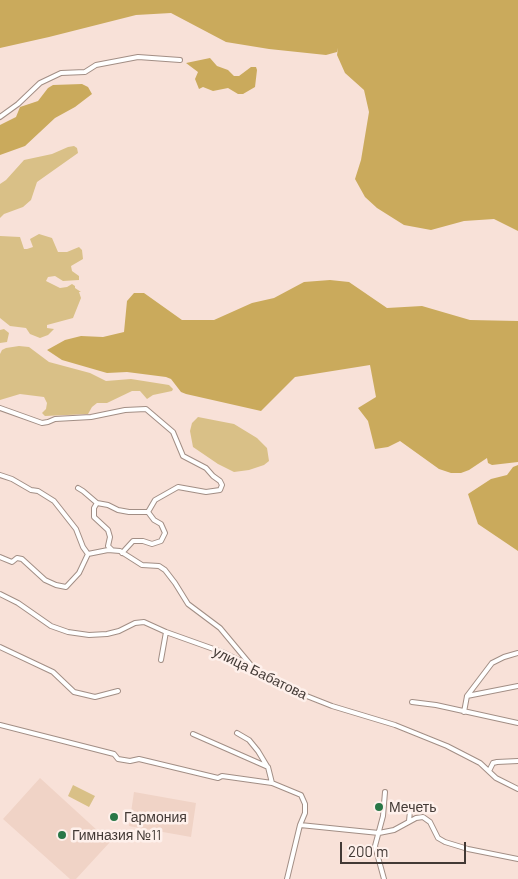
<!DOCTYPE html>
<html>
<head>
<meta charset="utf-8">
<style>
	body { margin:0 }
	#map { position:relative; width:518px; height:879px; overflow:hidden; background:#f8e1d8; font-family:Barlow,sans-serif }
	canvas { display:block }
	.scale { position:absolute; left:340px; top:842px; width:126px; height:22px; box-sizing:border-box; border:2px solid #423935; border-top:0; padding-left:6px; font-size:15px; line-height:18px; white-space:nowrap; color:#423935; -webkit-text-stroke:4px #fef0eb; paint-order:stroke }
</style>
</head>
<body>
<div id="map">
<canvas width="518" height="879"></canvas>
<div class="scale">200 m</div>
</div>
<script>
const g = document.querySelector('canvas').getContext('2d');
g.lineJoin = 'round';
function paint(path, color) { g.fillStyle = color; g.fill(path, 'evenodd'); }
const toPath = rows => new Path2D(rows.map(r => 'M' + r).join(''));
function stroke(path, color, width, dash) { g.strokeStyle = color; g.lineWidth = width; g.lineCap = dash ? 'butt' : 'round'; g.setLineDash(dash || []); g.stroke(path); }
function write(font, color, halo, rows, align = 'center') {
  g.font = font + ' Barlow,sans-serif'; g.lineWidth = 5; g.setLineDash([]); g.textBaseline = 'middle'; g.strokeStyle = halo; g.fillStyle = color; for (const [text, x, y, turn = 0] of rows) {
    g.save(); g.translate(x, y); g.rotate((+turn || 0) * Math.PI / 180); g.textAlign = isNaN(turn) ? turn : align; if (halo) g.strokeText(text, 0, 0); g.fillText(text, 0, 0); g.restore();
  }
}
paint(toPath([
	[40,778,110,842,76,879,70,879,3,819],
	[134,792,196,803,191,837,129,826]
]), '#f0d3c6');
paint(toPath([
	[74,146,77,148,78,153,37,182,31,200,23,207,4,214,0,218,0,184,6,180,24,160,52,154,68,147],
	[39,234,52,238,58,252,67,252,79,247,82,250,83,259,71,266,72,271,79,276,79,280,63,281,55,276,48,277,46,281,60,288,67,287,72,284,75,286,75,288,81,292,79,292,81,298,73,318,47,325,47,328,54,329,48,335,40,338,30,334,26,328,10,326,0,318,0,236,20,237,24,249,27,249,33,247,30,239],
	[4,329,9,333,7,342,0,343,0,330],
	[19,346,29,347,49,362,90,373,106,381,131,379,169,385,173,389,172,391,153,395,147,399,140,391,132,391,107,403,97,403,92,407,88,414,45,416,42,413,46,409,47,403,44,397,20,394,0,400,0,354,2,350,6,348],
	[198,417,234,424,257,438,267,448,269,461,264,465,249,470,234,472,218,464,193,447,190,431,192,423],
	[73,785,95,796,89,807,68,796]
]), '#d9c087');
paint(toPath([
	[0,0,518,0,518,231,494,219,464,221,431,230,404,225,377,208,365,197,355,179,361,160,369,112,364,90,345,73,337,55,338,48,337,52,326,55,269,49,226,42,171,13,136,15,49,37,0,48],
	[210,58,217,66,228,70,234,76,239,76,251,67,256,67,257,70,255,87,243,94,238,94,228,88,213,91,203,87,199,89,195,79,198,72,186,63],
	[82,84,88,87,92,94,75,107,55,118,25,146,0,155,0,125,16,117,20,107,38,101,48,88,53,85],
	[330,280,349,282,387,308,422,306,470,320,518,321,518,462,492,465,488,463,487,458,469,470,461,473,451,473,439,469,400,441,388,447,375,449,368,421,358,408,376,397,370,365,295,377,261,411,186,394,181,392,171,379,166,377,127,372,107,373,62,360,47,350,65,340,81,336,103,337,124,332,127,301,134,293,144,293,182,320,214,320,252,303,274,298,304,282],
	[518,465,518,551,478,524,468,494,491,479,507,475,513,467]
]), '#caaa5c');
const minor = toPath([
	[0,117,18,104,40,83,61,73,85,72,96,65,138,57,180,60],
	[0,408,42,423,48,422,55,419,91,417,125,410,146,409,173,432,183,456,206,468,213,476,220,481,222,485,220,490,206,492,178,487,155,500,148,512],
	[0,475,12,479,31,490,38,491,54,501,76,529,83,547,88,554,108,550,120,551,142,565,159,566,165,570,175,583,188,604,220,628,250,664],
	[78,488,83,491,97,503,94,508,94,517,108,530,110,537,108,546,112,550],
	[97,503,108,505,118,510,129,512,148,512],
	[122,553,133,541,143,541,152,544,161,541,165,533,161,524,154,520,148,512],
	[0,557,12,562,17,558,22,559,45,580,56,585,66,587,79,573,88,554],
	[0,594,18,603,51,626,68,632,89,635,107,634,119,631,135,623,144,622,166,632,222,652,251,666,271,680,294,691,332,706,395,725,447,746,480,763,496,778,518,789],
	[0,647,53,672,74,692,95,697,118,691],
	[161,660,166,632],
	[467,696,492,663,504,657,518,653],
	[412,702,436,705,518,723],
	[464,712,467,696,518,686],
	[0,725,114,754,118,759,130,761,139,759,218,778,222,776,272,783,301,795,305,804,305,813,300,825,287,879],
	[237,733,249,740,258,751,267,766],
	[193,734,268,767,272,783],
	[489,771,493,763,497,762,518,761],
	[409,821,410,811],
	[300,825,379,833,394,830,416,818,423,817,430,822,438,838,445,842,468,849,518,859],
	[384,879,375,846,383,816,385,792]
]);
stroke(minor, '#a28e85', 6);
stroke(minor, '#fff', 4);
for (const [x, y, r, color] of [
	[379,807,5,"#297747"],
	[114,817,5,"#297747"],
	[62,835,5,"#297747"]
]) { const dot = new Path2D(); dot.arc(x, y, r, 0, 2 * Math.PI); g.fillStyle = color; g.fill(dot); stroke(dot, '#fef0eb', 2); }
write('14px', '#423935', '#fef0eb', [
	["улица Бабатова",260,673,26]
]);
write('14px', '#423935', '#fef0eb', [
	["Мечеть",389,807],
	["Гармония",124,817],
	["Гимназия №11",72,835]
], 'left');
</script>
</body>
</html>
